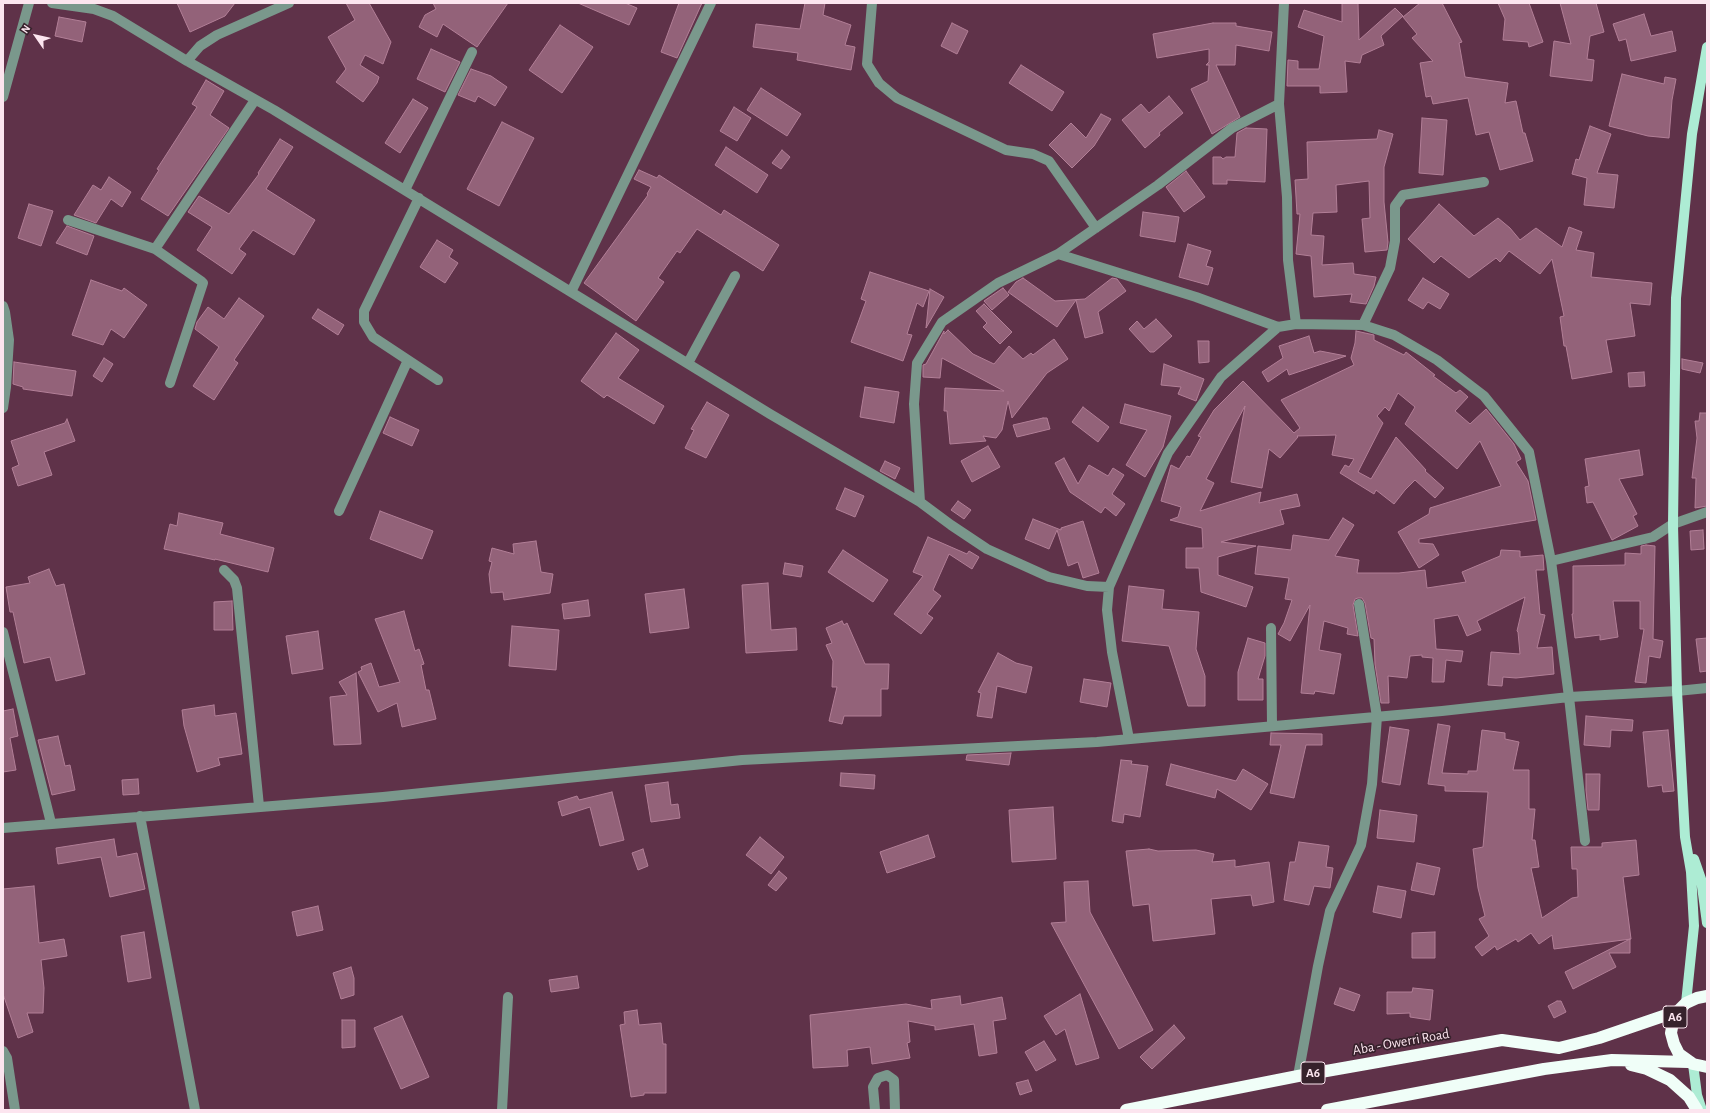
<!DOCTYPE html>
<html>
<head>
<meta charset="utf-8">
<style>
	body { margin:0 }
	#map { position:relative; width:1710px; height:1113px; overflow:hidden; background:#5f3249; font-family:"Alegreya Sans",sans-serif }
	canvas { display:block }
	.frame { position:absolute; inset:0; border:4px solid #fce5ef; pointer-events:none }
	.north { position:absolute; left:16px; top:16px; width:40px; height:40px; -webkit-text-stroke:3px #37222c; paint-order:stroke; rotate:304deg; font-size:11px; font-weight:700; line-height:16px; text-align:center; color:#fce5ef }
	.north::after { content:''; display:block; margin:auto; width:14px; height:18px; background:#fce5ef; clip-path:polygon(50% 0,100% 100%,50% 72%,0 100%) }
</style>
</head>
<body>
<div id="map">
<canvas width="1710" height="1113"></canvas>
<div class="frame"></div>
<div class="north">N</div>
</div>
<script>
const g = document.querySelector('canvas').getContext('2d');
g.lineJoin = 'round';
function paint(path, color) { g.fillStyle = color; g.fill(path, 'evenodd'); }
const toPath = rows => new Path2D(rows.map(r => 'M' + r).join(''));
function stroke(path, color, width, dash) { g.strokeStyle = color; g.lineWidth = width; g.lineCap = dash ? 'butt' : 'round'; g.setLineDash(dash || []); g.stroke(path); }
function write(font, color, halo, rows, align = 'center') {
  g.font = font + ' "Alegreya Sans",sans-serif'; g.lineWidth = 3.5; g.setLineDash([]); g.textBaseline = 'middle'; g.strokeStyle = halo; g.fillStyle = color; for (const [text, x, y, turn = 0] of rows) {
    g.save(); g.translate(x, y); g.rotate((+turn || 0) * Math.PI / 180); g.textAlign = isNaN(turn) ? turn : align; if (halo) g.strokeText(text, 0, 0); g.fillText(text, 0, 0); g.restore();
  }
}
const building = toPath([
	[177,3,235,3,225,16,190,32,177,3],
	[346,3,369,3,391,42,383,64,365,55,360,65,379,77,377,83,363,102,336,82,346,69,328,37,355,20,346,3],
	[433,3,508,3,477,47,443,24,437,37,419,27,425,15,436,9,433,3],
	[578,3,625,3,637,8,629,25,578,3],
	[679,3,702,3,677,58,661,52,679,3],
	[805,3,825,3,823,15,851,25,845,45,855,47,851,70,797,60,798,53,753,47,756,24,800,29,805,3],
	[1342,3,1358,3,1359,40,1395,8,1403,16,1381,36,1384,45,1362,55,1360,63,1345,61,1347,92,1320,93,1320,86,1287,86,1288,60,1298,61,1298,69,1319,69,1324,36,1298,27,1304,10,1342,22,1342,3],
	[1420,3,1442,3,1462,42,1459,43,1465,77,1508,83,1505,103,1516,101,1523,133,1525,133,1533,161,1500,170,1489,132,1476,135,1468,98,1433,104,1431,96,1426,97,1420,63,1433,61,1412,38,1417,34,1403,17,1420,3],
	[1498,3,1529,3,1543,42,1529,47,1528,42,1503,40,1505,19,1498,3],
	[1560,3,1596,3,1604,32,1590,36,1587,59,1594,60,1592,81,1550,76,1554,41,1571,44,1560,3],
	[1644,14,1651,36,1672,31,1676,51,1631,61,1626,39,1619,41,1613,24,1644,14],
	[59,17,86,22,82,42,55,36,59,17],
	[952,23,968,31,957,54,941,46,952,23],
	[1213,23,1236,23,1236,26,1272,32,1269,51,1236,45,1235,65,1216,65,1240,117,1212,134,1191,89,1208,81,1209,65,1206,65,1209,62,1209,49,1157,58,1153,34,1213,23],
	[560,25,593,47,562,93,529,70,560,25],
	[431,49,460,62,445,92,417,79,431,49],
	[1021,65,1064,92,1052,111,1009,83,1021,65],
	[471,69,491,76,507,87,495,106,478,96,475,102,458,95,471,69],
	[1622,74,1664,84,1665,77,1676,79,1672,100,1669,138,1648,136,1609,126,1622,74],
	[206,80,224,91,210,115,229,128,168,216,141,199,159,170,157,169,197,107,192,104,206,80],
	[761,88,801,114,787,136,747,110,761,88],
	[1169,96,1183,113,1159,133,1160,135,1145,148,1122,120,1141,104,1149,113,1169,96],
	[413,99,428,108,400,153,385,143,413,99],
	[734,107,751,118,737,141,720,131,734,107],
	[1101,114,1111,119,1094,146,1072,168,1049,145,1071,123,1086,138,1101,114],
	[1422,118,1447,120,1443,175,1419,173,1422,118],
	[502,122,534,138,499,206,467,189,502,122],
	[1590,126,1611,134,1597,173,1618,175,1614,208,1584,205,1587,178,1572,174,1576,159,1579,160,1590,126],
	[1246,128,1267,129,1265,182,1227,180,1227,184,1213,184,1213,157,1221,157,1223,159,1226,157,1235,157,1237,133,1246,128],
	[1379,130,1393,134,1384,167,1384,202,1388,242,1387,250,1365,252,1362,219,1370,218,1369,181,1336,185,1337,212,1313,213,1311,235,1324,236,1322,265,1353,263,1354,274,1376,277,1374,286,1366,304,1350,302,1352,294,1314,297,1311,256,1296,254,1300,214,1297,214,1295,180,1308,179,1307,142,1377,139,1379,130],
	[280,139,293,147,266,189,315,220,294,255,253,230,239,249,246,254,232,274,197,250,212,227,188,212,199,196,229,214,259,174,258,173,280,139],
	[726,147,768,175,757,193,715,165,726,147],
	[782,150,790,157,781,169,772,163,782,150],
	[639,170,657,178,659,175,721,215,724,210,779,245,763,271,697,229,680,253,677,251,658,278,664,282,636,321,584,283,648,195,647,194,651,187,634,179,639,170],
	[1186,171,1205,197,1184,212,1166,187,1186,171],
	[109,177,131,192,122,207,111,199,96,223,74,215,93,185,101,190,109,177],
	[29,204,53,211,41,246,18,238,29,204],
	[1439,204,1474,236,1498,218,1510,228,1520,240,1536,228,1562,247,1569,227,1582,232,1576,250,1594,253,1591,277,1652,283,1650,305,1630,303,1635,336,1606,340,1612,372,1572,379,1566,346,1564,346,1560,317,1564,316,1552,259,1540,274,1509,251,1500,262,1496,258,1469,278,1441,256,1434,263,1408,239,1439,204],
	[1143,212,1179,217,1175,242,1140,236,1143,212],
	[67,226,94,236,87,255,56,243,67,226],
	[437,240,453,250,449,257,458,263,445,283,420,267,437,240],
	[1188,244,1211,251,1206,266,1213,268,1208,285,1179,277,1188,244],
	[870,272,929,291,923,307,917,303,907,334,912,335,903,361,851,342,866,301,861,299,870,272],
	[1023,278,1055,301,1085,299,1112,278,1117,279,1126,291,1098,312,1103,333,1085,338,1076,300,1057,327,1008,292,1016,282,1023,278],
	[1423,278,1449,294,1440,309,1428,302,1423,309,1408,300,1423,278],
	[91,280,122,291,124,288,147,305,124,338,111,329,103,345,72,335,91,280],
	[1003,288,1009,295,992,310,984,301,1003,288],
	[930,289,944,297,926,328,930,289],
	[239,298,264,316,234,360,238,363,214,400,193,386,219,347,195,329,197,322,208,307,224,319,239,298],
	[984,304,1012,332,1000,344,983,327,987,323,976,311,984,304],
	[318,309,344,325,338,335,312,318,318,309],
	[1156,319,1172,336,1154,352,1150,352,1129,329,1137,321,1144,329,1156,319],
	[948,330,973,354,994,364,1009,346,1023,359,1031,353,1033,355,1054,339,1068,359,1047,373,1012,418,1008,401,1002,430,996,438,983,436,986,441,950,444,947,411,944,411,945,388,1004,391,942,358,940,378,923,377,923,365,926,364,944,331,944,334,948,330],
	[1356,331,1374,335,1374,340,1404,355,1406,352,1435,375,1433,376,1456,393,1460,390,1468,397,1455,411,1470,424,1486,409,1514,444,1521,459,1516,462,1528,481,1536,520,1419,539,1419,543,1433,544,1439,555,1419,568,1398,532,1429,514,1430,508,1501,486,1480,441,1457,469,1405,424,1415,407,1398,393,1389,411,1385,407,1377,416,1383,423,1358,472,1371,479,1396,437,1426,470,1425,471,1444,488,1435,498,1415,480,1405,490,1394,504,1376,490,1374,494,1340,473,1345,465,1349,467,1354,459,1332,455,1336,435,1297,436,1298,437,1280,458,1269,449,1262,488,1231,482,1245,406,1206,479,1214,483,1200,511,1261,492,1259,503,1297,494,1300,506,1280,510,1284,524,1221,542,1256,546,1218,557,1218,575,1253,587,1246,607,1201,592,1199,568,1186,568,1186,548,1203,548,1202,528,1170,520,1178,517,1181,507,1161,501,1171,465,1179,469,1187,456,1190,457,1201,437,1198,436,1214,410,1243,381,1294,433,1300,428,1281,400,1354,365,1351,358,1355,343,1356,331],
	[616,333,639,350,618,378,664,406,654,424,607,395,604,398,581,381,616,333],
	[1309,336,1314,353,1320,351,1346,356,1289,375,1287,369,1268,382,1262,372,1283,358,1279,346,1309,336],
	[1198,341,1209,341,1209,362,1199,363,1198,341],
	[104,358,113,364,102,382,93,376,104,358],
	[1682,359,1703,363,1700,373,1682,369,1682,359],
	[14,362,76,371,72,396,23,389,23,387,13,384,14,362],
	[1164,364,1204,379,1196,401,1178,394,1181,387,1161,385,1164,364],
	[1644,372,1645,386,1629,387,1628,373,1644,372],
	[865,387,899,392,894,423,860,417,865,387],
	[707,402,729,415,706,458,685,448,694,430,691,429,707,402],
	[1125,404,1171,416,1163,447,1145,477,1126,465,1147,430,1120,423,1125,404],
	[1083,407,1109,427,1098,442,1072,422,1083,407],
	[1700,413,1707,413,1707,506,1695,508,1696,478,1692,478,1697,438,1695,421,1699,421,1700,413],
	[390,417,419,430,412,446,383,433,390,417],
	[1043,418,1047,418,1050,429,1017,437,1013,425,1043,418],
	[67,419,75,441,44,452,52,475,18,486,12,468,19,465,11,441,65,423,67,419],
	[988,446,1000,467,972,482,961,461,988,446],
	[1639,450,1643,475,1619,479,1637,514,1633,516,1638,526,1612,540,1593,502,1587,503,1585,487,1589,486,1585,459,1639,450],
	[1064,458,1078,484,1089,465,1108,476,1113,468,1124,475,1112,494,1125,504,1116,516,1105,507,1101,513,1070,492,1055,463,1064,458],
	[885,461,900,468,895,479,880,471,885,461],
	[845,488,864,496,855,517,836,509,845,488],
	[958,501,971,510,964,519,951,510,958,501],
	[380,511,433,531,422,559,370,539,380,511],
	[179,513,223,523,220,534,274,548,268,572,215,559,215,560,164,549,170,524,177,526,179,513],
	[1343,518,1354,525,1335,556,1359,560,1357,573,1399,573,1425,570,1427,588,1466,582,1462,572,1500,556,1501,550,1520,551,1520,557,1543,555,1544,570,1536,570,1540,614,1545,615,1537,648,1552,647,1554,674,1516,678,1503,677,1502,686,1488,685,1491,652,1520,654,1518,632,1517,631,1525,597,1477,621,1481,630,1467,636,1458,615,1434,619,1436,649,1463,651,1461,662,1446,660,1444,682,1432,682,1433,658,1422,657,1422,655,1410,656,1407,678,1388,676,1389,703,1381,703,1375,664,1374,639,1371,638,1365,603,1362,598,1358,598,1355,599,1353,605,1358,636,1347,634,1348,628,1324,621,1319,650,1341,654,1334,694,1315,691,1314,694,1301,693,1310,605,1290,641,1278,634,1284,623,1292,600,1285,599,1289,578,1255,574,1258,546,1291,550,1293,535,1329,540,1343,518],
	[1033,519,1061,530,1061,528,1083,521,1099,573,1083,578,1078,562,1068,566,1057,530,1049,549,1025,539,1033,519],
	[1703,530,1704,549,1691,550,1690,531,1703,530],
	[928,537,967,554,969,551,979,557,972,569,949,554,933,590,941,596,927,614,933,618,921,634,894,614,923,576,913,572,928,537],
	[536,541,541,572,553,574,550,593,504,600,503,592,491,593,489,574,492,562,489,561,492,548,514,554,513,544,536,541],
	[1646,545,1655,546,1653,639,1663,641,1660,658,1649,656,1646,683,1635,682,1644,629,1640,629,1640,601,1613,601,1618,637,1600,640,1600,635,1575,638,1572,614,1573,614,1573,566,1625,565,1625,553,1641,554,1641,546,1646,545],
	[843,550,888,580,873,602,828,572,843,550],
	[785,563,803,566,801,577,783,574,785,563],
	[49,569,56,586,64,584,85,674,56,681,50,657,24,663,13,612,10,612,6,587,30,583,28,577,49,569],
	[768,583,771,630,796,628,797,650,746,653,742,585,768,583],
	[1129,586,1164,590,1162,609,1199,612,1196,649,1205,676,1205,706,1188,706,1169,646,1122,641,1129,586],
	[684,589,689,628,650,633,645,594,684,589],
	[588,600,590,616,564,619,562,604,588,600],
	[232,601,233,630,214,630,214,602,232,601],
	[404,611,415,651,419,649,424,664,421,665,426,690,429,690,436,719,402,727,397,703,378,712,358,672,362,670,361,667,371,663,379,687,400,682,375,619,404,611],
	[842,621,844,625,847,623,865,664,889,664,888,689,881,689,881,716,844,716,842,724,829,721,837,687,832,687,833,661,826,645,832,643,826,628,842,621],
	[512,626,559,630,556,670,509,666,512,626],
	[318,631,323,669,292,674,286,636,318,631],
	[1248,638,1265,643,1265,656,1258,679,1263,679,1263,700,1238,700,1238,672,1248,638],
	[1707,638,1707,671,1700,672,1696,639,1707,638],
	[998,653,1016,663,1032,667,1026,693,997,686,992,718,977,716,981,693,978,692,998,653],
	[356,673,361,744,334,745,330,697,347,695,339,682,356,673],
	[1084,679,1111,683,1107,707,1080,702,1084,679],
	[214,705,215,716,236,713,242,754,218,758,220,765,197,772,184,726,182,710,214,705],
	[13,709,18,736,10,738,16,770,3,772,3,711,13,709],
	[1586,716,1633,720,1632,731,1611,730,1610,747,1584,745,1586,716],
	[1438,724,1450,726,1442,773,1468,774,1468,771,1477,771,1482,730,1505,733,1505,739,1519,742,1513,770,1529,770,1529,809,1535,809,1532,840,1535,840,1539,867,1531,868,1542,918,1572,898,1578,897,1577,869,1572,869,1571,847,1602,847,1602,843,1636,840,1639,875,1623,877,1631,939,1554,949,1552,935,1539,944,1531,933,1518,942,1516,939,1497,950,1495,946,1482,956,1475,947,1489,936,1479,919,1485,916,1478,888,1473,849,1483,847,1488,792,1445,791,1445,786,1428,784,1438,724],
	[1390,727,1409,730,1400,785,1382,782,1390,727],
	[1668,730,1674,791,1663,792,1662,785,1648,787,1643,732,1668,730],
	[1271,733,1322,734,1322,745,1306,745,1294,798,1270,793,1281,745,1270,745,1271,733],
	[58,736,65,766,70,765,75,790,52,795,38,740,58,736],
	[1011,753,1009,765,966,760,967,755,1011,753],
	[1121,760,1132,761,1131,764,1148,766,1140,817,1124,814,1123,823,1112,821,1121,760],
	[1171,764,1236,781,1243,769,1268,784,1251,810,1217,789,1215,798,1166,785,1171,764],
	[841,773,875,775,874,789,840,786,841,773],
	[1586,774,1600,774,1599,810,1588,810,1586,790,1586,774],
	[138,779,139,794,123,795,122,780,138,779],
	[668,782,671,805,678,804,680,818,651,822,645,785,668,782],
	[612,792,624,840,600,846,590,807,562,816,558,802,577,796,579,800,612,792],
	[1053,807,1056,859,1012,862,1009,810,1053,807],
	[1380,810,1417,815,1414,842,1377,838,1380,810],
	[928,835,935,857,887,873,880,852,928,835],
	[760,837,784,857,771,874,746,855,760,837],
	[114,839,117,857,137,853,145,889,110,897,101,857,58,864,56,848,114,839],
	[1299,842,1329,846,1326,867,1333,868,1330,888,1314,886,1309,905,1284,900,1290,862,1295,862,1299,842],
	[643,849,648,866,638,870,632,853,643,849],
	[1149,849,1158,851,1196,850,1214,854,1212,862,1235,860,1235,867,1269,862,1274,902,1253,906,1251,895,1211,899,1215,934,1153,941,1149,904,1133,906,1126,851,1149,849],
	[1417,863,1440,868,1434,895,1411,890,1417,863],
	[779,871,787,878,776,891,768,885,779,871],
	[1088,881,1090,912,1153,1030,1119,1049,1051,923,1066,922,1064,882,1088,881],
	[34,886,39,943,64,939,67,956,41,960,44,988,43,1013,27,1013,33,1032,18,1038,3,994,3,889,34,886],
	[1378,886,1406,891,1401,918,1373,912,1378,886],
	[318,906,323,930,297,936,292,912,318,906],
	[144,932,151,978,128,982,121,936,144,932],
	[1435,932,1435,958,1412,958,1412,933,1435,932],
	[1630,939,1630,953,1609,953,1616,967,1573,989,1565,972,1630,939],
	[351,967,354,978,354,995,341,999,333,973,351,967],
	[577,976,579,988,551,992,549,980,577,976],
	[1340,988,1360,995,1354,1011,1334,1004,1340,988],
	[1413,988,1433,990,1430,1020,1410,1017,1410,1013,1387,1014,1387,992,1412,992,1413,988],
	[1080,994,1099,1058,1076,1065,1065,1029,1056,1035,1044,1016,1080,994],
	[960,996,961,1005,1002,997,1006,1019,993,1021,997,1053,979,1056,974,1024,935,1030,935,1026,908,1021,910,1042,907,1043,910,1058,872,1064,870,1047,847,1050,848,1066,813,1068,810,1015,906,1004,932,1009,931,1000,960,996],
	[1557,1001,1561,1001,1566,1012,1554,1018,1548,1006,1557,1001],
	[637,1010,639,1025,661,1023,663,1044,666,1044,666,1093,644,1093,644,1095,631,1097,620,1025,625,1024,624,1012,637,1010],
	[402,1016,429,1077,401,1089,374,1028,402,1016],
	[342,1020,355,1020,355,1047,342,1048,342,1020],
	[1174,1025,1185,1038,1152,1069,1140,1057,1174,1025],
	[1044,1041,1056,1060,1036,1071,1025,1052,1044,1041],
	[1028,1080,1032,1091,1020,1095,1016,1083,1028,1080]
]);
paint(building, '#936279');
stroke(building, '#b27f97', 1);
stroke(toPath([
	[52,3,94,9,113,16,187,61,274,110,770,414,920,502],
	[872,3,867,64,879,83,897,98,1006,150,1033,154,1049,161,1096,228],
	[1284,3,1279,104,1287,197,1288,260,1296,324],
	[187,61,200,46,217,35,289,3],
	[3,97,29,3],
	[405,190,472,52],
	[419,198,364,311,364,322,373,337,438,380],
	[68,220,155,249,201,281,203,283,170,383],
	[155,249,255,100],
	[1058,254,1158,185,1232,128,1279,104],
	[571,292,711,3],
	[3,306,5,312,9,340,6,387,3,408],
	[1363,325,1390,268,1395,241,1395,206,1403,195,1484,182],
	[688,363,735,276],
	[339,511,408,360],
	[1551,561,1653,537,1673,524,1707,512],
	[224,570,234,580,237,588,259,806],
	[1109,587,1087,586,1049,577,987,549,951,525,920,502,914,404,917,363,942,322,998,283,1058,254,1196,297,1278,327],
	[1271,628,1272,726],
	[3,632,51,823],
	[1129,739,1112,652,1107,610,1109,587,1168,453,1221,377,1278,327,1296,324,1363,325,1394,335,1437,360,1484,396,1529,452,1551,561,1569,697,1585,841],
	[140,816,195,1110],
	[3,828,383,797,742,760,1097,742,1442,711,1569,697,1677,691,1707,688],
	[3,1051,7,1058,15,1110],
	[1298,1076,1318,966,1330,911,1361,845,1372,784,1377,717,1359,604],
	[502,1110,508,997],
	[875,1110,873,1087,878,1078,887,1075,894,1080,895,1110]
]), '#7a988c', 10);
stroke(toPath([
	[1694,859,1701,879,1707,923],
	[1686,1003,1694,926,1691,872,1685,837,1677,691,1673,524,1676,298,1692,134,1707,47],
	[1693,1064,1697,1095,1702,1110]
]), '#adecd4', 10);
stroke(toPath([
	[1707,996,1697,998,1686,1003,1678,1011,1673,1022,1671,1033,1674,1044,1679,1054,1693,1064,1707,1067],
	[1631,1065,1647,1069,1670,1080,1689,1097,1697,1110],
	[1126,1110,1298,1076,1502,1040,1559,1048,1599,1038,1678,1011],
	[1327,1110,1544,1069,1612,1060,1688,1062]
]), '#f0fef8', 12);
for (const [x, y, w] of [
	[1675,1017,24],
	[1313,1073,24]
]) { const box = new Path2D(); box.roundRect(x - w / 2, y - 11, w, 22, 3); g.fillStyle = '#37222c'; g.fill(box); stroke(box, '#fce5ef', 1); }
write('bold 13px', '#fce5ef', null, [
	["A6",1675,1017],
	["A6",1313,1073]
]);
write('14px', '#fce5ef', '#37222c', [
	["Aba - Owerri Road",1401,1042,-10]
]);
</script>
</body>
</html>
